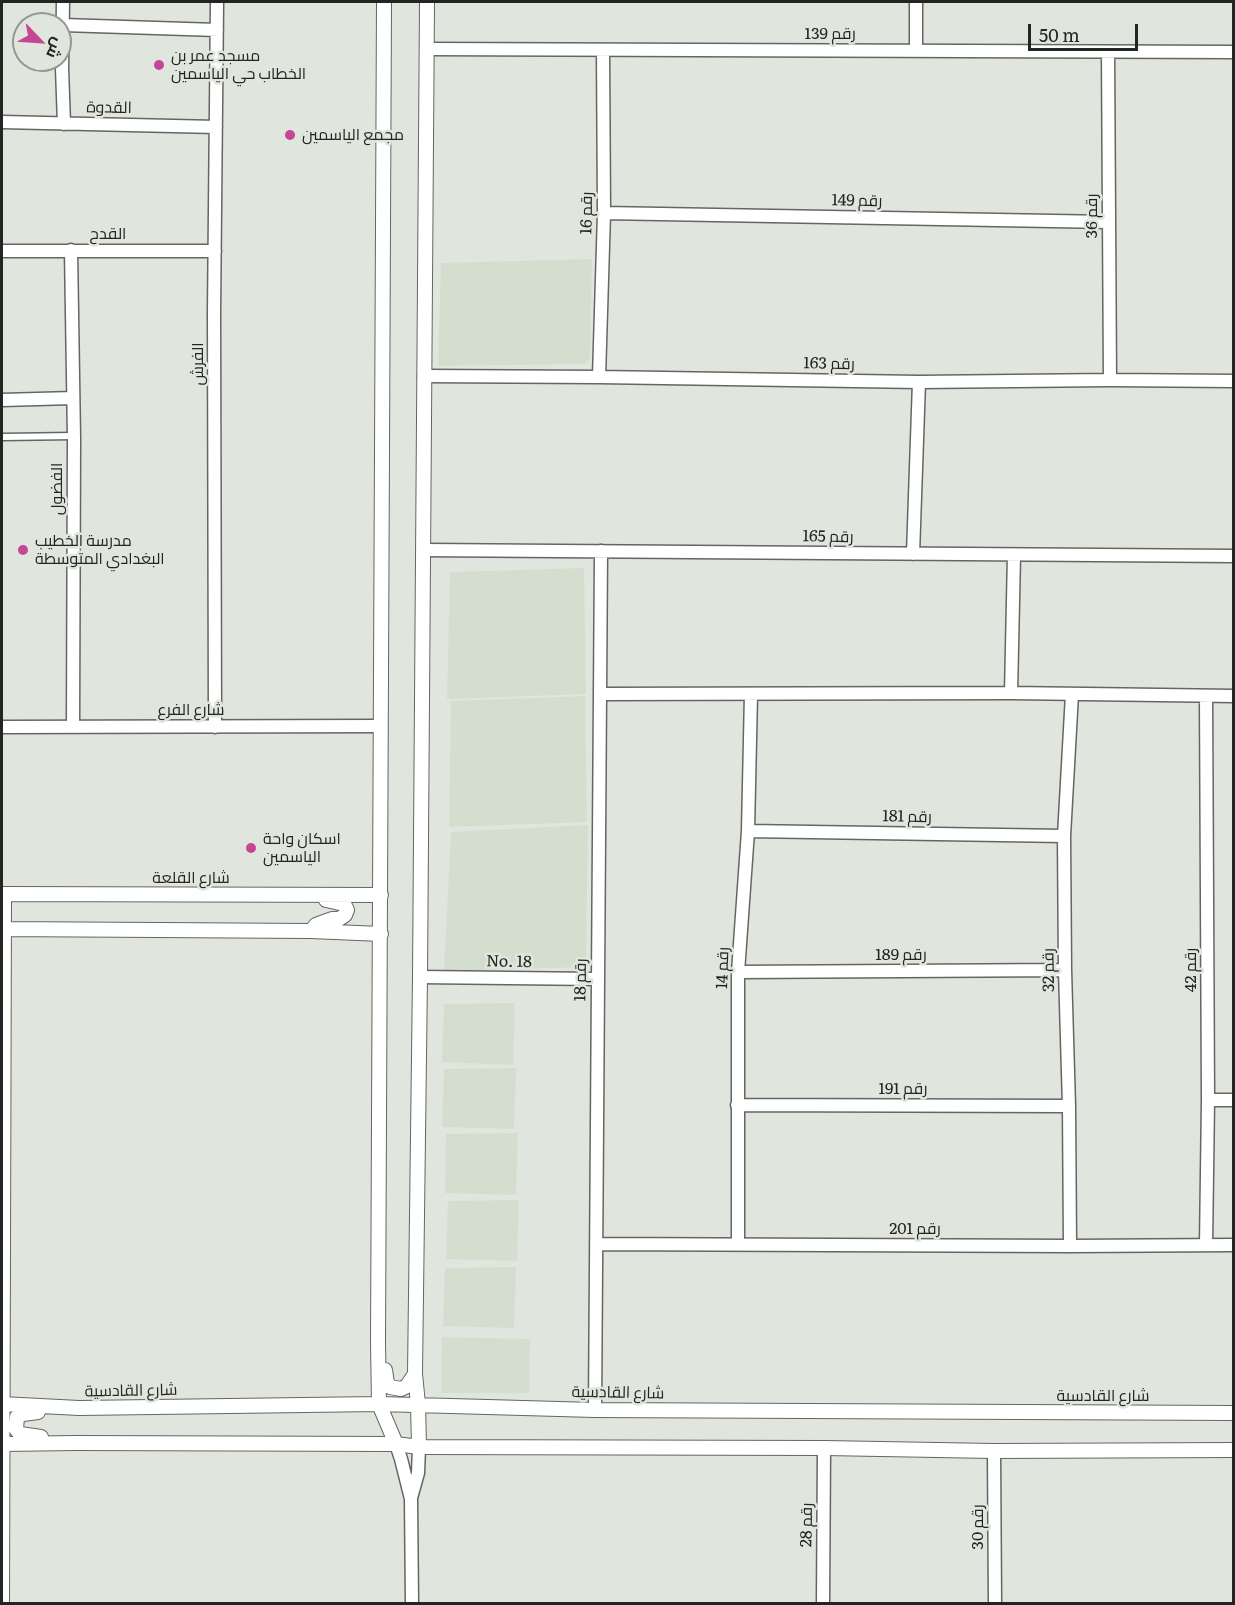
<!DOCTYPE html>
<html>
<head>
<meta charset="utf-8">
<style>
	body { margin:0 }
	#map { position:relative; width:1235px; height:1605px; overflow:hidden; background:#e0e6de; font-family:Literata,Cairo,serif }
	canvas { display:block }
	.frame { position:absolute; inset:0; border:3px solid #232522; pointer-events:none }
	.north { position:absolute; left:12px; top:12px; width:60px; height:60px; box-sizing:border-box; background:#e0e6de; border:2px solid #949993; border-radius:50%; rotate:115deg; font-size:16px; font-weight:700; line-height:24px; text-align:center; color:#232522 }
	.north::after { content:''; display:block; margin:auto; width:21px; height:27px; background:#c44695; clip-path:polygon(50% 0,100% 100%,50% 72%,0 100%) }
	.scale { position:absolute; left:1028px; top:24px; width:110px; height:27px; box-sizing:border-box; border:3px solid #232522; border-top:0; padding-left:8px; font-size:18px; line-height:21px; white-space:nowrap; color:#232522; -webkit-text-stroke:4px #e0e6de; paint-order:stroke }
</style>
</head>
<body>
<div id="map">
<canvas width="1235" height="1605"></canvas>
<div class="frame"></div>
<div class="north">ش</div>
<div class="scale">50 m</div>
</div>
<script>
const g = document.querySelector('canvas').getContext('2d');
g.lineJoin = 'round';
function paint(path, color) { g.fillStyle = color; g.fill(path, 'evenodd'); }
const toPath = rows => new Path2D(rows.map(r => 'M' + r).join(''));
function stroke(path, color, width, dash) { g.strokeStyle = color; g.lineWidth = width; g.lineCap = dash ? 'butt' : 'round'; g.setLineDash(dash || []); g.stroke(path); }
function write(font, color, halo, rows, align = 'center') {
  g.font = font + ' Literata,Cairo,serif'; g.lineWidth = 5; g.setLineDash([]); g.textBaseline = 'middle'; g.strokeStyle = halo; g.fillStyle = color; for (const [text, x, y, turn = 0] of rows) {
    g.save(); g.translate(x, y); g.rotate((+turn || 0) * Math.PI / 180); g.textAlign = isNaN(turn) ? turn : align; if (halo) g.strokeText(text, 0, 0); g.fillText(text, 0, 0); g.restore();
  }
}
paint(toPath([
	[592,259,590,358,585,364,438,366,441,263],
	[584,568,586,694,447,699,450,572],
	[585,696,587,822,449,827,451,701],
	[588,825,586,967,444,971,451,832],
	[515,1003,513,1065,442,1062,444,1004],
	[516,1068,514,1129,442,1127,444,1069],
	[518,1133,516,1195,445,1193,446,1134],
	[519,1200,517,1261,446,1259,448,1201],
	[516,1267,514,1328,443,1326,445,1268],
	[442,1337,530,1339,529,1393,441,1393]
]), '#d4decf');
const service = toPath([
	[2,437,74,436]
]);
const minor = toPath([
	[63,2,62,68,64,124],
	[916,2,916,51],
	[63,25,217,30],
	[427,49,1234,52],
	[1108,52,1110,380],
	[2,122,216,127],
	[604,213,1109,222],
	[71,250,74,439,73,727],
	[2,251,215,251],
	[424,376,599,377,919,382,1110,380,1234,381],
	[599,377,604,213,603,50],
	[2,400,73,398],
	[423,550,1234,556],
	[913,554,919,382],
	[1011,693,1014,555],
	[601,694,1011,693,1234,696],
	[1206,696,1208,1100,1206,1245],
	[2,727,380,726],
	[215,727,214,313,217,2],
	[748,831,1064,836],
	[738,972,1065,970],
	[420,977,598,979],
	[1208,1100,1234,1100],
	[737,1105,1069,1106],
	[596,1244,1070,1246,1234,1245],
	[738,1244,738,972,748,831,751,694],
	[1070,1246,1069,1106,1065,970,1064,836,1072,694],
	[595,1410,601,551],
	[396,1444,401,1459,411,1499,412,1604],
	[994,1451,995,1604],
	[411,1498,418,1473,419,1447],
	[823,1604,824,1448]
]);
const tertiary = toPath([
	[384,2,378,1342,379,1404,396,1444],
	[2,894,381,895],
	[2,929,311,931,381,934],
	[311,931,316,925,321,923,332,919,339,919,345,915,347,910,344,904,326,900],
	[385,1370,387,1383,390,1387,401,1389,407,1386,415,1374],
	[2,1404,79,1408,379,1404,595,1410,1234,1413],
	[38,1412,23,1414,17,1417,16,1429,20,1434,41,1437],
	[2,1444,75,1443,396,1444,419,1447,824,1448,994,1451,1234,1450],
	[419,1447,418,1404,415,1374,420,977,427,2],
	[2,1604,4,894]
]);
stroke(service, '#636761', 9);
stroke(minor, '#636761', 15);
stroke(tertiary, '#636761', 16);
stroke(service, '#fff', 6);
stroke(minor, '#fff', 12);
stroke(tertiary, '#fff', 14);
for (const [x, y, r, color] of [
	[159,65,6,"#c44695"],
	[290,135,6,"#c44695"],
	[23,550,6,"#c44695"],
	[251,848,6,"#c44695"]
]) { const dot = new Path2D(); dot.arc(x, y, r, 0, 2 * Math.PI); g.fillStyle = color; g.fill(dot); stroke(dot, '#e0e6de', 2); }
write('16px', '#232522', '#e0e6de', [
	["رقم 139",830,34],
	["القدوة",109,108,1],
	["رقم 149",857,201,1],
	["رقم 16",587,213,-89],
	["رقم 36",1092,216,-90],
	["القدح",108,234],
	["الفرش",198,364,-90],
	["رقم 163",829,364,1],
	["الفضول",57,489,-90],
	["رقم 165",828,537,1],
	["شارع الفرع",191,710],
	["رقم 181",907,817,1],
	["شارع القلعة",191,878],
	["رقم 189",901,955],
	["No. 18",509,962,1],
	["رقم 14",723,968,-88],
	["رقم 32",1049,970,-91],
	["رقم 42",1191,970,-90],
	["رقم 18",581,980,-89],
	["رقم 191",903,1089],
	["رقم 201",915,1229],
	["شارع القادسية",131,1391,-1],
	["شارع القادسية",618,1393,1],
	["شارع القادسية",1103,1396],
	["رقم 28",807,1525,-89],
	["رقم 30",978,1527,-90]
]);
write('16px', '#232522', '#e0e6de', [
	["مسجد عمر بن",171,56],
	["الخطاب حي الياسمين",171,74],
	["مجمع الياسمين",302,135],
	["مدرسة الخطيب",35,541],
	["البغدادي المتوسطة",35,559],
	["اسكان واحة",263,839],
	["الياسمين",263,857]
], 'left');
</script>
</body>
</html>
